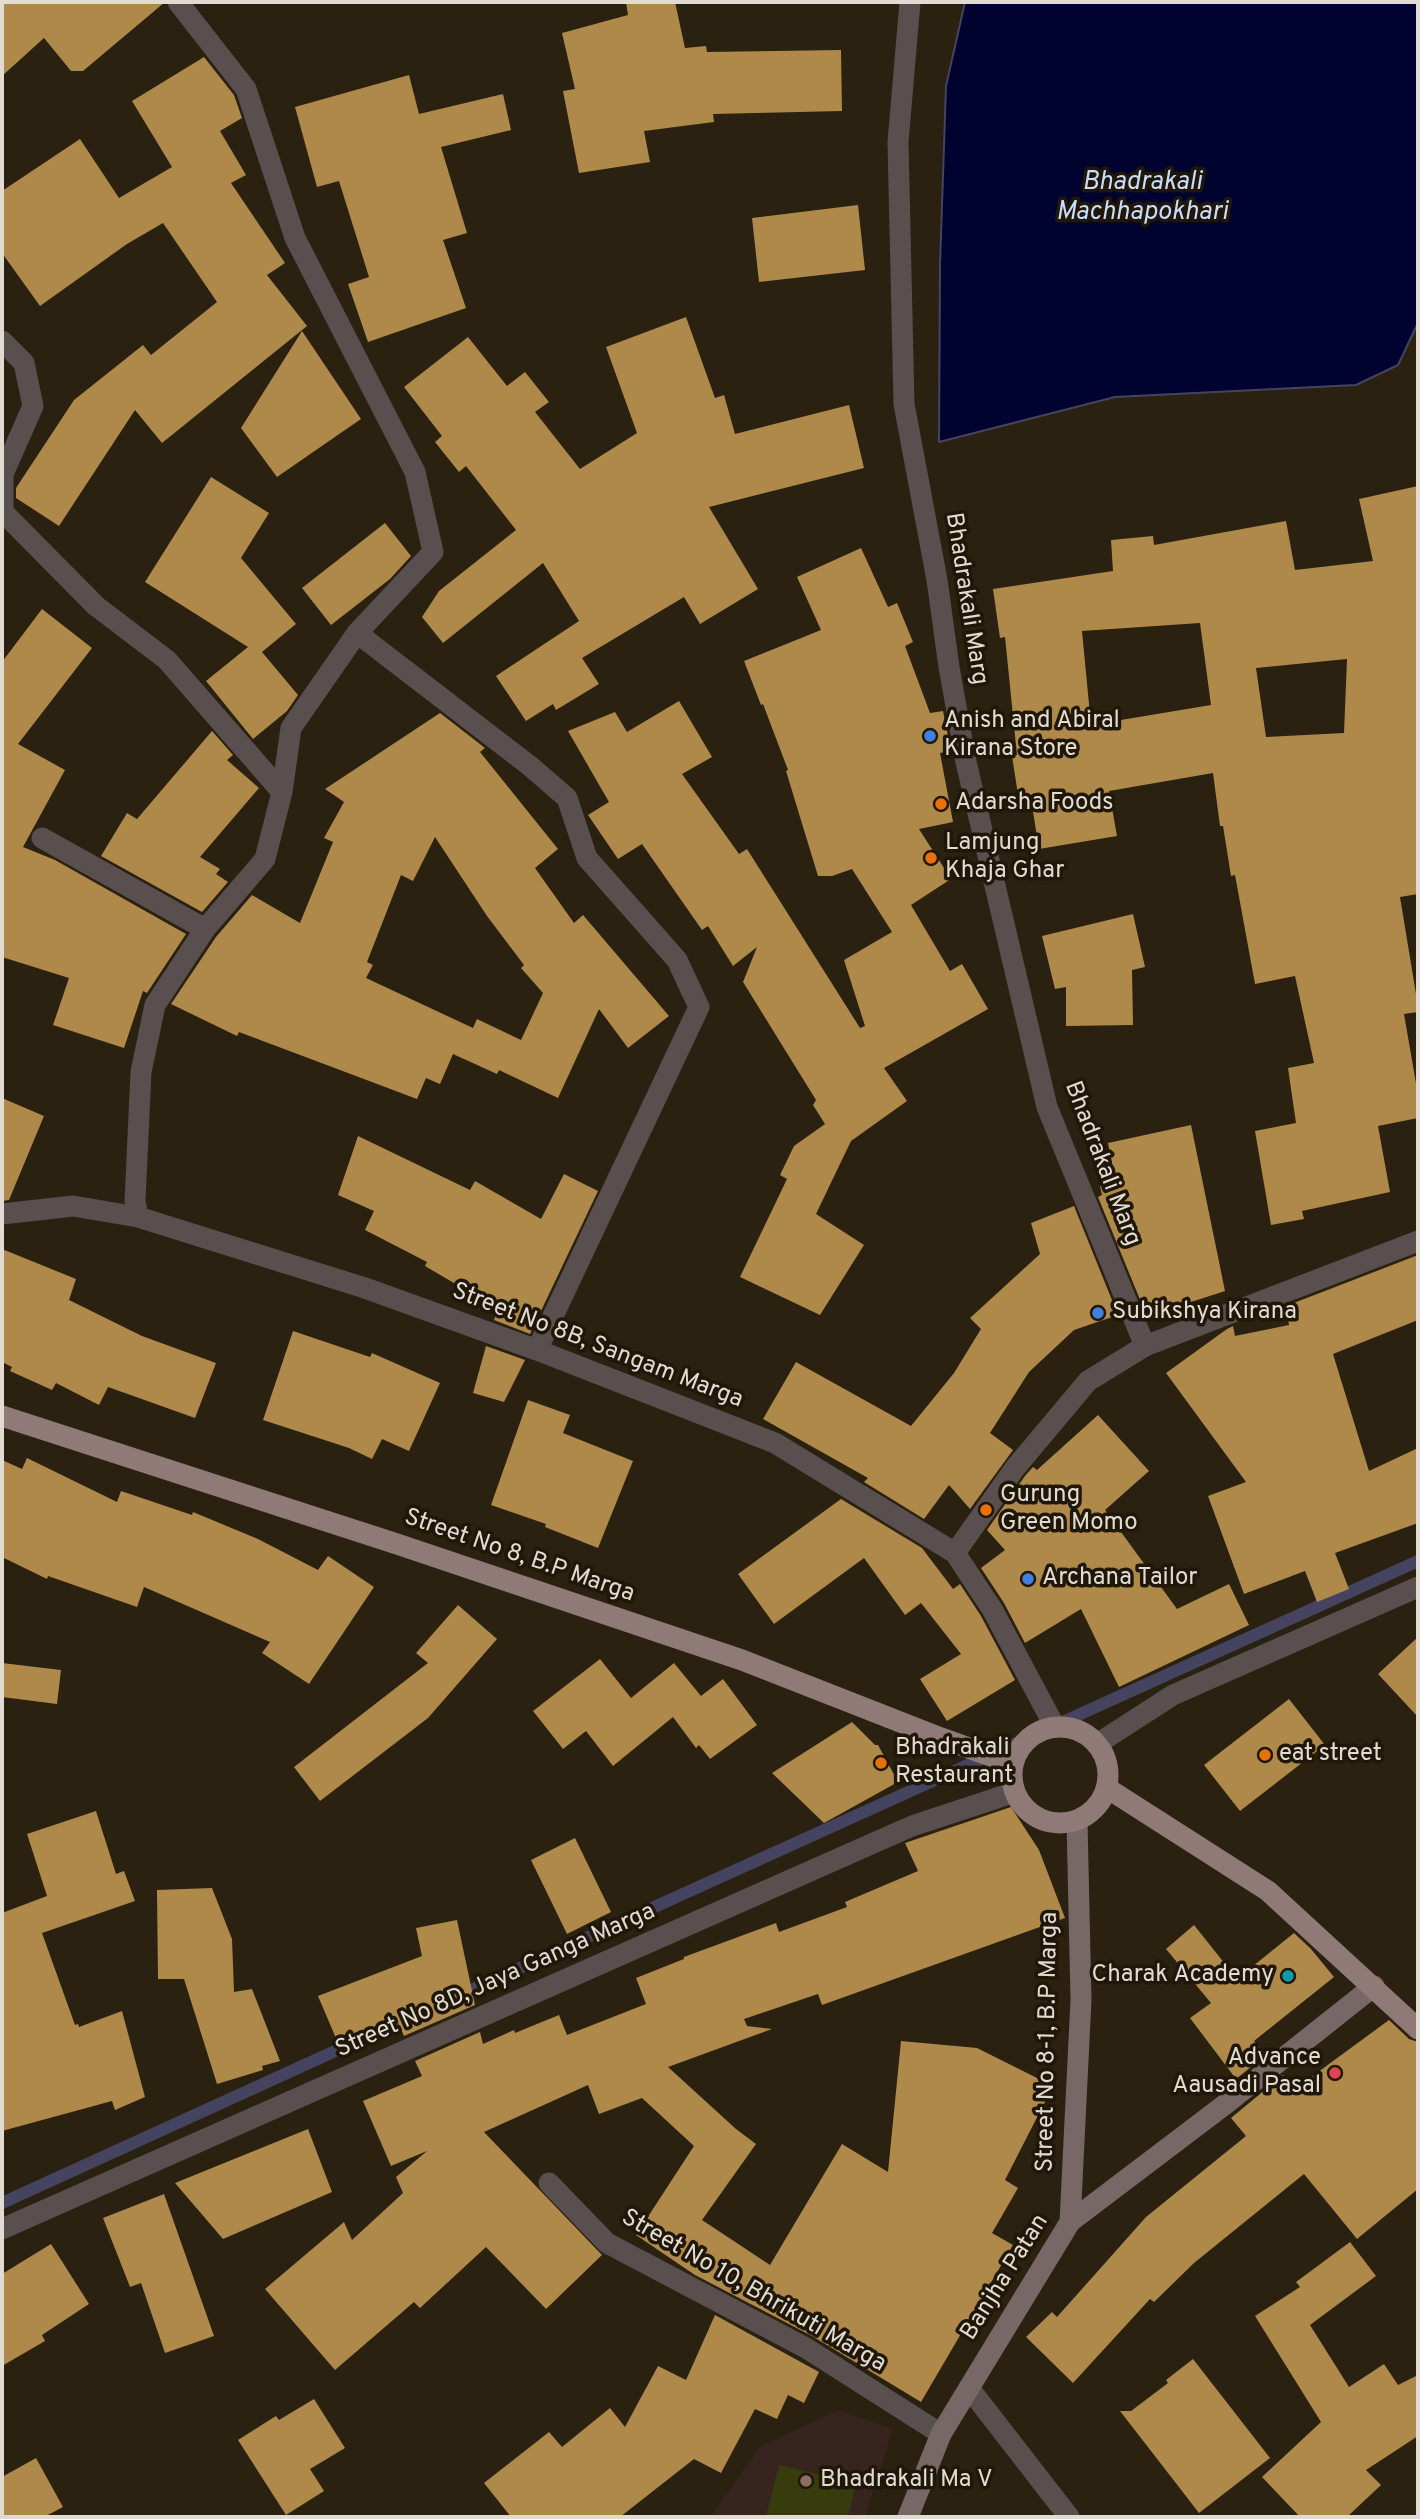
<!DOCTYPE html>
<html>
<head>
<meta charset="utf-8">
<style>
	body { margin:0 }
	#map { position:relative; width:1420px; height:2519px; overflow:hidden; background:#2a2111; font-family:Overpass,sans-serif }
	canvas { display:block }
	.frame { position:absolute; inset:0; border:4px solid #e1dbd1; pointer-events:none }
</style>
</head>
<body>
<div id="map">
<canvas width="1420" height="2519"></canvas>
<div class="frame"></div>
</div>
<script>
const g = document.querySelector('canvas').getContext('2d');
g.lineJoin = 'round';
function paint(path, color) { g.fillStyle = color; g.fill(path, 'evenodd'); }
const toPath = rows => new Path2D(rows.map(r => 'M' + r).join(''));
function stroke(path, color, width, dash) { g.strokeStyle = color; g.lineWidth = width; g.lineCap = dash ? 'butt' : 'round'; g.setLineDash(dash || []); g.stroke(path); }
function write(font, color, halo, rows, align = 'center') {
  g.font = font + ' Overpass,sans-serif'; g.lineWidth = 7; g.setLineDash([]); g.textBaseline = 'middle'; g.strokeStyle = halo; g.fillStyle = color; for (const [text, x, y, turn = 0] of rows) {
    g.save(); g.translate(x, y); g.rotate((+turn || 0) * Math.PI / 180); g.textAlign = isNaN(turn) ? turn : align; if (halo) g.strokeText(text, 0, 0); g.fillText(text, 0, 0); g.restore();
  }
}
paint(toPath([
	[838,2410,893,2429,865,2517,710,2517,761,2446]
]), '#37241f');
paint(toPath([
	[779,2465,856,2483,848,2517,766,2517]
]), '#363c0b');
const water = toPath([
	[965,2,1418,2,1418,323,1398,365,1356,385,1115,397,939,442,940,265,946,86,965,2]
]);
paint(water, '#00032f');
stroke(water, '#444460', 2);
stroke(toPath([
	[458,1996,1418,1561],
	[2,2203,412,2016]
]), '#444460', 12);
paint(toPath([
	[2,2,165,2,83,71,71,71,44,38,2,76],
	[626,2,675,2,685,48,706,46,707,52,841,50,842,111,713,114,714,122,644,131,650,162,579,173,563,91,575,89,562,33,628,15],
	[204,57,234,95,242,118,220,131,246,175,231,183,285,263,267,275,307,326,162,443,135,410,59,526,16,498,16,488,74,400,143,345,151,355,217,302,163,223,127,244,40,306,2,253,2,191,80,139,119,198,172,167,132,101],
	[409,75,419,114,503,94,511,130,441,147,467,233,443,240,466,308,368,342,348,284,369,277,339,181,317,187,295,107],
	[858,205,865,270,759,282,752,218],
	[686,317,715,398,724,395,735,434,849,405,864,468,709,507,758,589,700,624,684,597,582,658,599,684,556,710,553,704,526,721,496,676,579,621,543,563,443,643,422,617,439,591,516,530,466,466,459,472,435,442,442,436,404,387,468,337,507,386,525,372,549,402,535,412,580,469,637,433,606,347],
	[302,331,361,419,277,477,241,428],
	[211,477,269,513,241,558,296,624,262,652,298,695,287,711,253,739,206,681,248,647,145,582],
	[1418,486,1418,894,1400,897,1418,1006,1418,1012,1404,1014,1418,1095,1418,1118,1378,1126,1390,1192,1302,1211,1304,1219,1271,1225,1255,1131,1296,1123,1288,1068,1314,1063,1295,976,1255,984,1235,875,1231,876,1223,826,1220,826,1213,773,1109,791,1117,836,1039,849,1031,799,1019,801,1012,756,1017,755,1005,637,1000,638,993,589,1113,571,1111,540,1153,536,1154,545,1286,521,1295,570,1373,561,1359,499],
	[1200,623,1211,705,1091,725,1082,631],
	[1347,659,1344,733,1266,737,1256,668],
	[385,523,411,556,390,579,331,625,302,588],
	[861,548,888,607,897,603,913,642,905,646,930,713,943,711,951,751,940,753,953,822,919,829,951,879,911,905,950,971,962,964,988,1009,884,1068,907,1101,851,1141,816,1214,864,1245,820,1315,740,1277,787,1179,780,1175,794,1146,825,1124,813,1105,816,1100,743,982,757,947,733,966,708,926,702,930,642,844,618,859,588,815,609,802,568,731,615,712,627,732,679,701,712,757,682,774,739,854,747,849,860,1028,865,1026,844,960,892,932,852,869,832,876,818,876,786,771,788,770,763,704,761,705,744,661,821,630,797,577],
	[42,609,92,648,18,744,65,770,23,847,55,860,186,934,147,993,143,991,124,1048,53,1025,69,978,2,957,2,662],
	[440,713,485,748,480,752,558,849,535,868,574,923,583,915,669,1016,628,1048,599,1009,558,1098,499,1070,497,1074,453,1054,440,1084,426,1078,417,1099,239,1032,237,1036,171,1004,216,937,252,895,300,923,333,842,324,838,344,802,325,789],
	[435,837,487,916,524,965,521,968,543,993,521,1040,477,1019,473,1028,366,978,373,965,367,962,401,875,413,881],
	[212,731,233,755,227,760,259,788,200,857,220,869,216,874,228,882,202,912,101,856,127,813,137,819],
	[1133,914,1145,967,1132,970,1133,1025,1066,1026,1066,987,1055,989,1042,936],
	[2,1098,44,1116,9,1200,2,1201],
	[1191,1125,1225,1291,1151,1315,1148,1305,1143,1307,1098,1197,1102,1195,1100,1186,1116,1183,1108,1143],
	[358,1136,470,1190,475,1181,541,1219,564,1174,598,1191,530,1334,494,1320,498,1309,425,1266,427,1262,365,1230,374,1211,338,1195],
	[1074,1206,1118,1315,1074,1330,1029,1372,990,1433,1013,1450,970,1509,949,1485,924,1519,864,1482,868,1478,763,1419,796,1362,911,1426,954,1373,981,1329,970,1318,1040,1254,1031,1223],
	[2,1249,76,1279,69,1300,142,1336,216,1363,195,1418,108,1387,99,1405,56,1383,52,1390,10,1371,12,1367,2,1362],
	[1418,1255,1418,1320,1333,1354,1369,1471,1418,1448,1418,1523,1335,1553,1349,1589,1317,1602,1305,1571,1244,1594,1208,1496,1246,1482,1166,1373,1227,1329,1233,1326,1235,1336,1289,1325,1286,1306],
	[293,1331,370,1357,372,1353,440,1383,409,1451,382,1439,372,1459,349,1448,263,1420],
	[486,1346,525,1360,504,1402,473,1393],
	[528,1400,570,1415,563,1433,633,1461,598,1548,545,1527,546,1524,491,1505],
	[1098,1415,1149,1471,1105,1510,1177,1609,1229,1584,1249,1625,1119,1687,1081,1609,1025,1643,1004,1603,981,1568,1005,1550,987,1530,1025,1476,1033,1467,1037,1470],
	[27,1458,117,1502,121,1491,192,1515,193,1512,258,1539,318,1570,328,1556,374,1587,309,1684,262,1653,270,1642,144,1587,137,1607,48,1576,47,1579,2,1557,2,1460,22,1469],
	[841,1499,922,1548,953,1589,960,1584,981,1616,1015,1680,947,1721,920,1679,961,1654,921,1603,905,1615,864,1558,774,1624,738,1574],
	[458,1605,497,1639,428,1718,320,1801,294,1767,428,1663,416,1653],
	[1418,1637,1418,1717,1378,1674],
	[600,1659,631,1698,674,1663,701,1696,723,1679,757,1725,710,1759,699,1745,696,1748,673,1717,613,1766,586,1731,563,1749,533,1711],
	[2,1663,61,1670,57,1704,2,1697],
	[1289,1699,1325,1745,1240,1811,1204,1765],
	[852,1722,875,1745,878,1745,898,1782,824,1823,772,1773],
	[1011,1807,1039,1850,1065,1918,822,2005,818,1994,744,2019,747,2026,772,2029,668,2067,736,2129,756,2144,702,2220,770,2265,842,2144,888,2172,901,2041,977,2048,1053,2086,1005,2180,1018,2188,992,2233,1013,2245,921,2402,812,2336,695,2275,636,2235,694,2146,642,2098,599,2114,588,2085,484,2132,602,2255,546,2309,486,2247,420,2308,414,2302,335,2370,265,2289,344,2222,352,2240,403,2193,396,2177,427,2151,391,2166,363,2101,422,2076,415,2061,480,2032,483,2044,514,2030,515,2033,559,2015,567,2035,646,2004,636,1978,684,1959,684,1957,776,1923,779,1932,847,1907,845,1902,918,1871,905,1843],
	[96,1811,116,1874,124,1871,135,1901,42,1933,75,2025,78,2024,79,2027,122,2011,145,2097,115,2110,112,2101,2,2131,2,1913,47,1896,27,1834],
	[575,1838,611,1912,567,1934,531,1860],
	[212,1888,232,1939,234,1992,252,1989,280,2061,262,2066,263,2070,217,2084,184,1979,158,1979,157,1890],
	[457,1920,475,2005,404,2036,397,2020,338,2043,318,1996,422,1956,416,1928],
	[1194,1925,1237,1979,1294,1933,1311,1949,1334,1977,1254,2041,1266,2055,1236,2079,1190,2018,1211,2003,1166,1949],
	[1389,2020,1409,2039,1418,2042,1418,2189,1357,2239,1304,2174,1194,2263,1154,2302,1150,2299,1073,2383,1026,2337,1052,2312,1057,2317,1146,2217,1246,2136,1231,2118,1283,2075,1295,2089],
	[308,2129,332,2192,223,2239,175,2183],
	[164,2194,214,2336,165,2353,141,2283,130,2287,103,2218],
	[1350,2242,1376,2276,1310,2325,1349,2387,1384,2364,1398,2385,1418,2375,1418,2436,1366,2470,1381,2485,1347,2517,1300,2517,1262,2477,1321,2422,1255,2316,1300,2287,1296,2282],
	[51,2244,89,2304,42,2335,45,2341,2,2366,2,2274],
	[715,2315,819,2372,804,2403,788,2395,777,2419,755,2409,721,2473,694,2459,620,2517,511,2517,484,2483,549,2432,562,2447,610,2408,625,2427,658,2366,686,2380],
	[1193,2359,1270,2458,1199,2513,1120,2411,1131,2411,1168,2383,1166,2380],
	[314,2399,345,2448,310,2469,324,2491,286,2515,238,2440,276,2416,279,2420],
	[36,2458,63,2507,44,2517,2,2517,2,2477]
]), '#ae894a');
stroke(toPath([
	[910,2,898,142,904,404,937,580,949,667,966,762,1047,1107,1145,1346],
	[2,341,24,363,33,406,3,474,3,512,96,606,167,660,282,792],
	[357,633,530,766,567,798,587,858,677,960,699,1007,537,1350],
	[42,838,205,929],
	[2,1214,73,1206,138,1217,365,1288,537,1350,775,1443,955,1553,992,1609,1055,1727],
	[138,1217,135,1201,141,1072,155,1005,205,929,265,859,282,792,291,728,357,633,433,552,415,472,295,238,246,89,178,2],
	[955,1553,1015,1468,1088,1381,1145,1346,1418,1241],
	[1097,1744,1173,1695,1418,1587],
	[549,2183,607,2243,806,2348,941,2434],
	[2,2229,912,1826,1015,1792],
	[969,2388,1069,2517]
]), '#594f4e', 21);
stroke(toPath([
	[1070,2222,1081,2000,1077,1821],
	[908,2517,941,2434,1070,2222,1223,2106,1374,1986]
]), '#776766', 21);
stroke(toPath([
	[2,1416,397,1544,742,1660,941,1738,1013,1764],
	'1012 1775a48 48 0 1 1 96 0a48 48 0 1 1-96 0Z',
	[1107,1788,1268,1891,1418,2029]
]), '#8f7a78', 21);
for (const [x, y, r, color] of [
	[930,736,7,"#3f7fe0"],
	[941,804,7,"#e8710a"],
	[931,858,7,"#e8710a"],
	[1098,1313,7,"#3f7fe0"],
	[986,1510,7,"#e8710a"],
	[1028,1579,7,"#3f7fe0"],
	[1265,1755,7,"#e8710a"],
	[881,1763,7,"#e8710a"],
	[1288,1976,7,"#0f9aa8"],
	[1335,2073,7,"#e0444e"],
	[806,2481,7,"#8d6e63"]
]) { const dot = new Path2D(); dot.arc(x, y, r, 0, 2 * Math.PI); g.fillStyle = color; g.fill(dot); stroke(dot, '#201708', 2.5); }
write('24px', '#e1dbd1', '#201708', [
	["Bhadrakali Marg",965,599,81],
	["Bhadrakali Marg",1101,1164,69],
	["Street No 8B, Sangam Marga",597,1347,21],
	["Street No 8, B.P Marga",519,1557,19],
	["Street No 8D, Jaya Ganga Marga",496,1982,-24],
	["Street No 8-1, B.P Marga",1049,2042,-89],
	["Banjha Patan",1006,2278,-58],
	["Street No 10, Bhrikuti Marga",753,2292,30]
]);
write('24px', '#e1dbd1', '#201708', [
	["Anish and Abiral",944,722],
	["Kirana Store",944,750],
	["Adarsha Foods",955,804],
	["Lamjung",945,844],
	["Khaja Ghar",945,872],
	["Subikshya Kirana",1112,1313],
	["Gurung",1000,1496],
	["Green Momo",1000,1524],
	["Archana Tailor",1042,1579],
	["Bhadrakali",895,1749],
	["Restaurant",895,1777],
	["eat street",1279,1755],
	["Charak Academy",1274,1976,"right"],
	["Advance",1321,2059,"right"],
	["Aausadi Pasal",1321,2087,"right"],
	["Bhadrakali Ma V",820,2481]
], 'left');
write('italic 26px', '#c8ddfd', '#201708', [
	["Bhadrakali",1142,184],
	["Machhapokhari",1142,214]
]);
</script>
</body>
</html>
